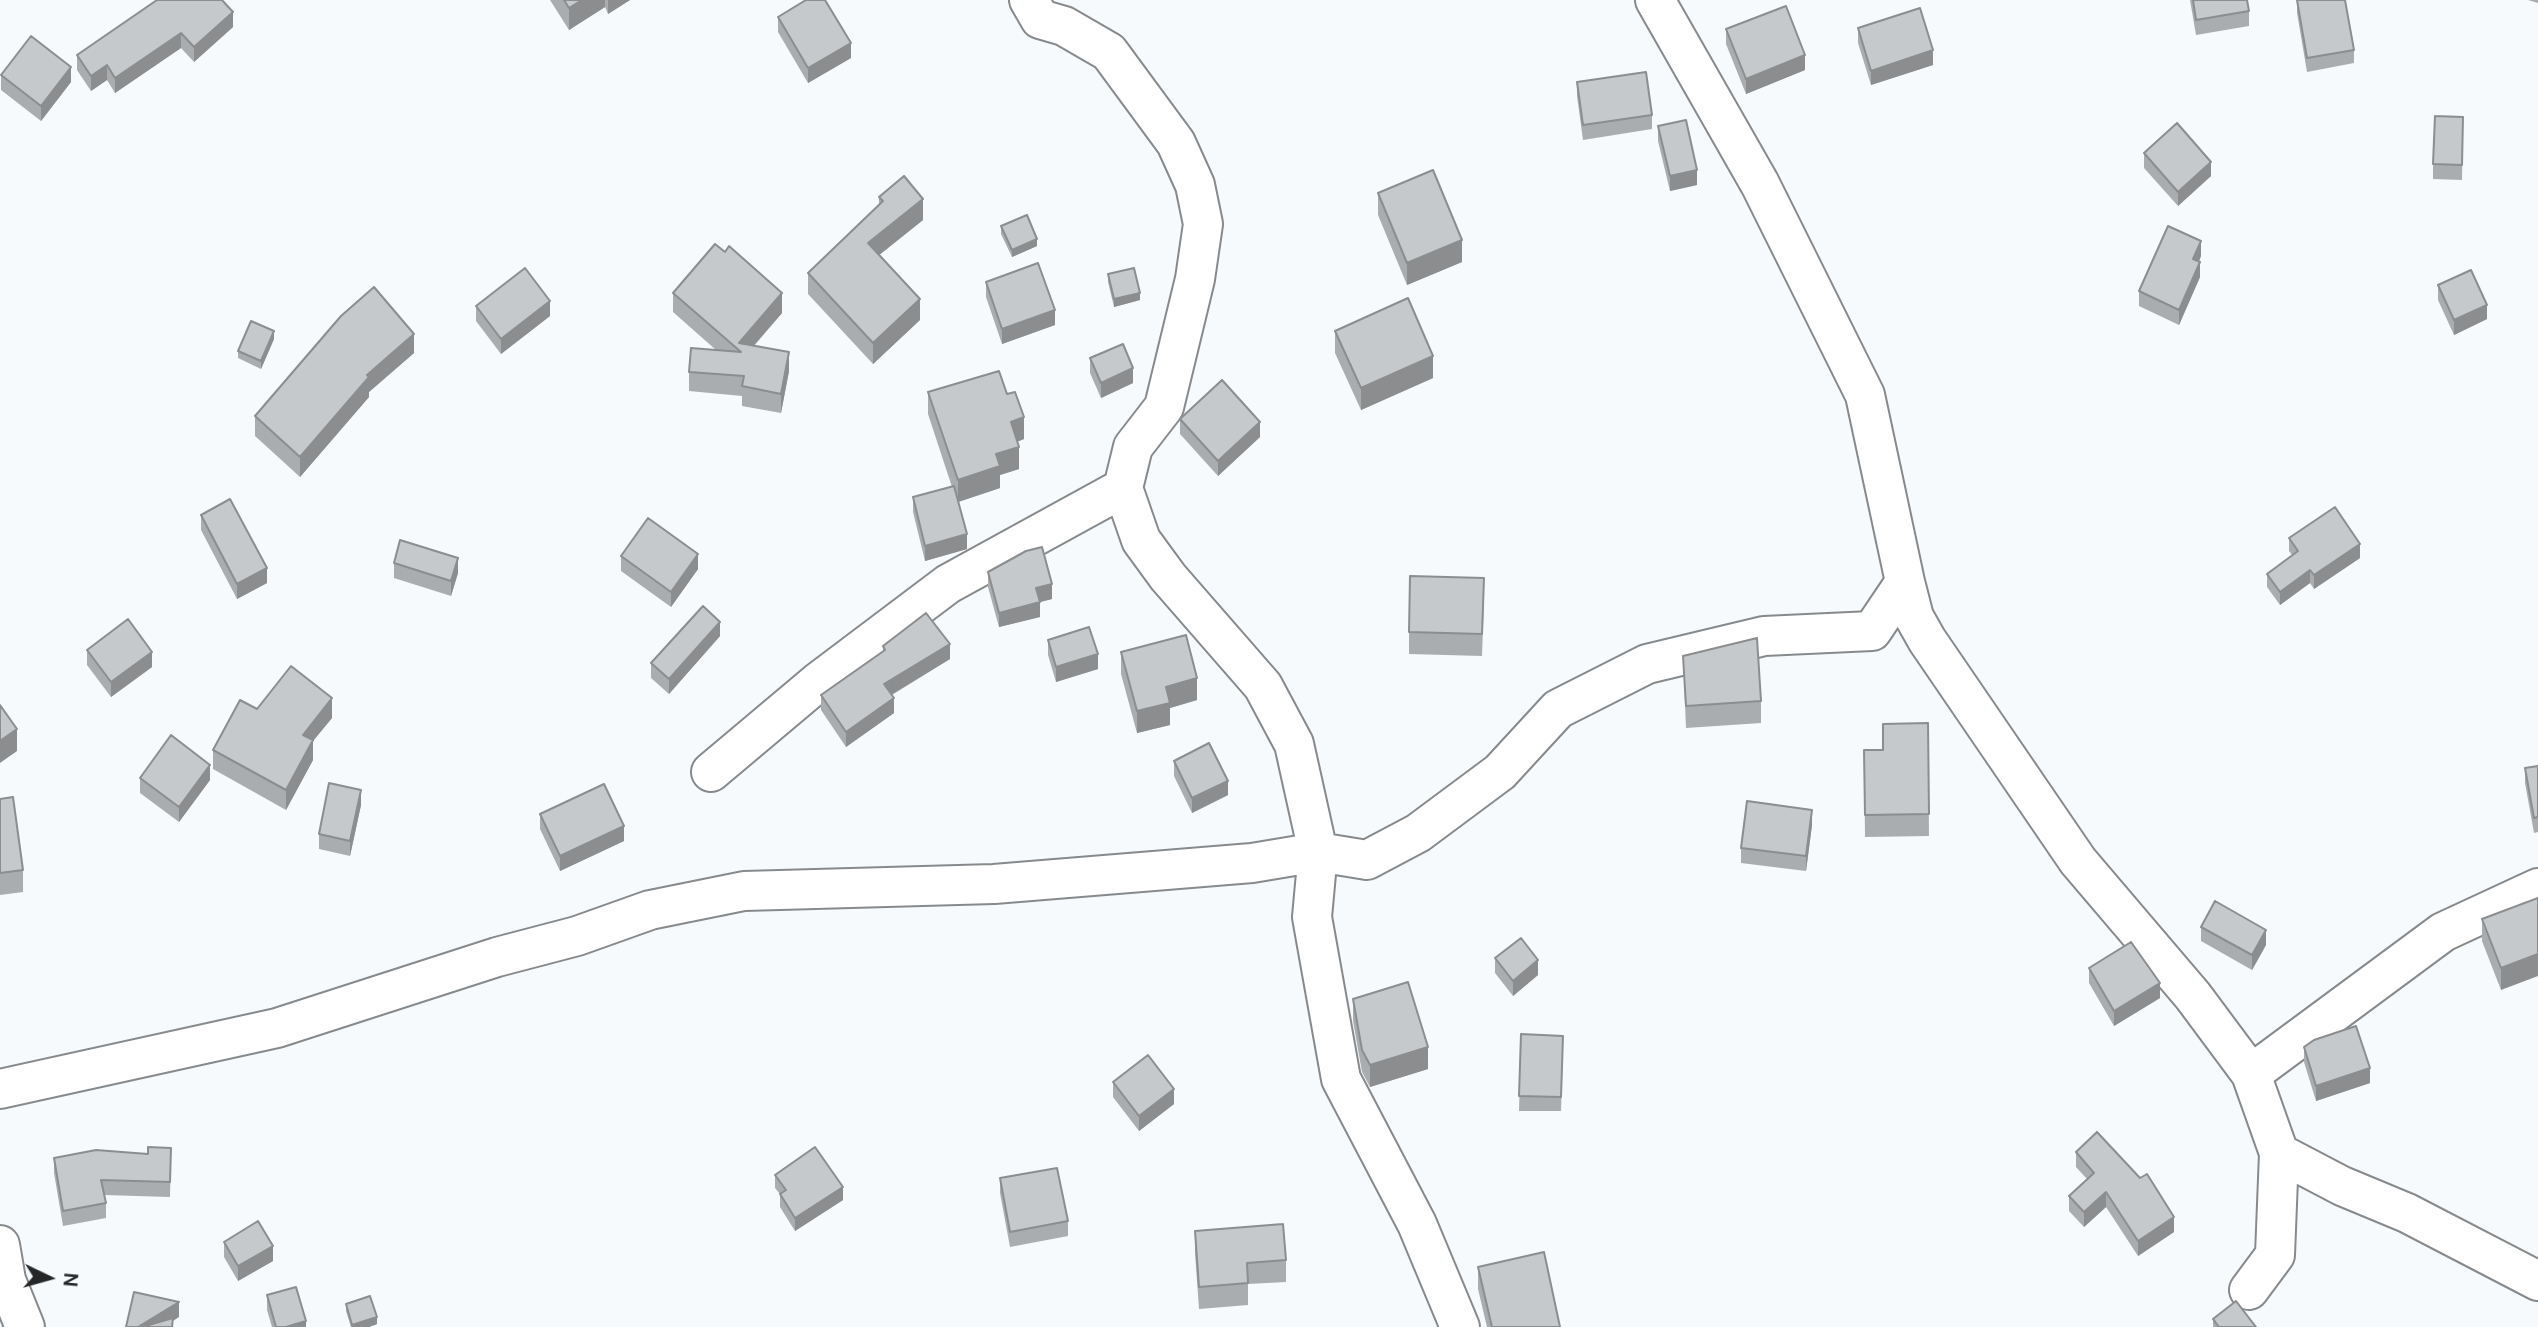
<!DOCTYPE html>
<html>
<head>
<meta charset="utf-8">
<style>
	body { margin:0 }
	#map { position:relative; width:2538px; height:1327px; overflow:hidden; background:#f7fafd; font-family:"DM Sans",sans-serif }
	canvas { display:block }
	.north { position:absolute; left:14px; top:1243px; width:70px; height:70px; -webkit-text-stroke:5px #f7fafd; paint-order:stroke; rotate:95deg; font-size:19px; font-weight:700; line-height:28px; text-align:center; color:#252627 }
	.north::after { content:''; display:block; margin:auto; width:24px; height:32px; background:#252627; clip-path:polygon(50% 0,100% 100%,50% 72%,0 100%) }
</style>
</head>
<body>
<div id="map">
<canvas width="2538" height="1327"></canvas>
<div class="north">N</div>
</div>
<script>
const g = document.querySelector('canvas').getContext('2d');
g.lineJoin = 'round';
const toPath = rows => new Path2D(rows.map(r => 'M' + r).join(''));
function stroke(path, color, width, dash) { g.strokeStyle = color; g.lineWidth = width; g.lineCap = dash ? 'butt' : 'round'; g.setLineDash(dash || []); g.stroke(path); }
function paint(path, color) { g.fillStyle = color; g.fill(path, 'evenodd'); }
const minor = toPath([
	[1029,0,1040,19,1064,26,1109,52,1176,143,1195,185,1203,224,1195,279,1164,407,1133,447,1123,488,1141,540,1168,577,1263,686,1294,744,1318,852,1312,917,1341,1079,1417,1224,1460,1327],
	[1655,0,1760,184,1865,395,1905,582],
	[711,772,818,682,948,584,1123,488],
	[2251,1074,2443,932,2538,888],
	[0,1089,277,1028,497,957,577,936,650,910,744,891,994,884,1252,863,1318,852,1367,860,1418,833,1500,772,1558,709,1647,664,1764,636,1872,631,1905,582,1914,617,1927,640,2078,861,2193,996,2251,1074,2279,1153,2275,1255,2249,1290],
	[2279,1153,2342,1186,2407,1213,2538,1281],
	[0,1245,6,1280,25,1327]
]);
stroke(minor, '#878a8c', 42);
stroke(minor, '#fff', 38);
paint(toPath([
	[550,0,630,0,608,14,605,7,569,30],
	[2190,0,2247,0,2249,11,2249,26,2196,35],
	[2297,0,2354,50,2354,63,2307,72,2297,13],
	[2528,0,2538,0,2538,3],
	[155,3,233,27,194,62,181,48,115,93,107,80,91,91,77,70,77,55],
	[778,17,851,58,808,83,778,32],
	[1858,28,1933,65,1871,85,1858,43],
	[1726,29,1805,70,1746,94,1726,44],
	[1,75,71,82,41,121,1,90],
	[1577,82,1652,115,1652,129,1583,140,1577,96],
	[2463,117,2462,180,2433,179,2433,164],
	[1658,126,1697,185,1670,191,1658,141],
	[2144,153,2211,176,2178,206,2144,168],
	[1378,193,1462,262,1407,285,1378,215],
	[879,197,923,220,879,255,920,320,873,364,808,294,808,273,879,205],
	[1001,226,1037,246,1012,257,1001,234],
	[2201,256,2199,262,2200,277,2179,325,2139,306,2139,291],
	[1108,274,1140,300,1114,307,1108,282],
	[986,282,1055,325,1002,344,986,297],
	[2438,285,2487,319,2454,335,2438,300],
	[673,293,782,313,754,346,789,371,781,413,742,406,742,396,689,391,689,372,716,350,673,312],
	[476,306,550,316,501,354,476,321],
	[1335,331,1433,378,1361,410,1335,353],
	[274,339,261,369,238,358,238,351],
	[414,353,369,392,369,397,300,477,255,436,255,416],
	[1090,358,1133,383,1101,398,1090,373],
	[928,392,1007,394,1024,439,1017,442,1019,469,1000,475,1000,488,958,502,967,549,925,561,913,512,913,497,952,487,928,414],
	[1180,419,1260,437,1218,476,1180,434],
	[201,515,267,583,237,599,201,530],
	[2289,538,2360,558,2314,589,2310,583,2280,605,2267,587,2267,574,2292,555,2289,551],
	[621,556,698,569,671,607,621,571],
	[394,563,458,573,451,596,394,578],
	[988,572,1052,599,1040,602,1040,617,999,627,988,587],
	[1484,600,1482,656,1409,654,1409,632],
	[720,636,669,694,651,678,651,663],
	[1048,640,1098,669,1056,682,1048,655],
	[883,646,950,659,892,695,894,713,846,747,821,710,821,695,883,652],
	[87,650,152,667,111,697,87,665],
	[1121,652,1197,700,1170,708,1170,725,1137,733,1121,674],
	[1683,656,1761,701,1761,723,1686,728],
	[257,709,332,718,313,741,313,760,286,810,213,769,213,750],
	[1928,723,1929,836,1865,837,1864,750,1883,750],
	[1174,761,1228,795,1192,813,1174,776],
	[2538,766,2538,832,2534,833,2525,783,2525,768],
	[140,778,210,780,179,822,140,793],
	[0,799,23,870,23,892,0,895],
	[361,805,350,856,319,849,319,834],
	[540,814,624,841,560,871,540,829],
	[1812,825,1806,871,1741,863,1741,848],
	[2538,898,2501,990,2482,941,2482,919],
	[2201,927,2266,945,2252,970,2201,941],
	[1495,958,1538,975,1513,996,1495,973],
	[2089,968,2160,998,2114,1026,2089,983],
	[1353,999,1428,1069,1370,1087,1362,1072,1353,1021],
	[1521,1034,1563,1050,1561,1111,1519,1111],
	[2304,1047,2370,1083,2316,1101,2304,1062],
	[1113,1082,1174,1104,1139,1131,1113,1097],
	[171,1148,170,1197,104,1195,106,1203,106,1218,63,1226,54,1173,54,1158,148,1154],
	[2076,1152,2174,1232,2138,1256,2106,1207,2084,1227,2069,1211,2069,1196,2087,1179,2076,1167],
	[775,1175,843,1200,795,1231,780,1207,780,1194,775,1188],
	[1000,1178,1068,1221,1068,1236,1010,1247,1000,1193],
	[1195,1231,1286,1260,1286,1282,1248,1284,1248,1305,1199,1309,1195,1253],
	[224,1242,273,1261,238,1281,224,1257],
	[1478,1267,1560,1327,1487,1327,1478,1289],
	[267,1295,306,1327,272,1327,267,1310],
	[346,1304,377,1324,369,1327,351,1327,346,1311],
	[2213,1319,2256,1327,2213,1327]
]), '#aaadaf');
paint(toPath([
	[582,0,605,0,605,7,569,30,569,8],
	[608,0,630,0,608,14],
	[233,12,233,27,194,62,194,47],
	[181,33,181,48,115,93,115,78],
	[851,43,851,58,808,83,808,68],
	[1933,50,1933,65,1871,85,1871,71],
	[1805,55,1805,70,1746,94,1746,79],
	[107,65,107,80,91,91,91,76],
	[71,67,71,82,41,121,41,106],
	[2211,162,2211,176,2178,206,2178,192],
	[1697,170,1697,185,1670,191,1670,176],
	[923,199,923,220,868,264,868,243],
	[1037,239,1037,246,1012,257,1012,250],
	[1462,240,1462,262,1407,285,1407,263],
	[2201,241,2201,256,2193,274,2193,259],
	[2200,262,2200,277,2179,325,2179,310],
	[782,293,782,313,741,360,739,343],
	[1140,293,1140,300,1114,307,1114,299],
	[920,299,920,320,873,364,873,343],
	[550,301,550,316,501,354,501,339],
	[2487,305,2487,319,2454,335,2454,320],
	[1055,310,1055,325,1002,344,1002,329],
	[274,331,274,339,261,369,261,361],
	[414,334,414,353,369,392,369,397,300,477,300,457,367,375],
	[789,352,789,371,781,413,781,394],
	[1433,356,1433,378,1361,410,1361,388],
	[1133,368,1133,383,1101,398,1101,383],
	[1024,417,1024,439,1011,444,1011,422],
	[1260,422,1260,437,1218,476,1218,461],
	[1019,447,1019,469,1000,475,1000,488,958,502,958,480,996,454],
	[967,534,967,549,925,561,925,546],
	[2360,544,2360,558,2314,589,2314,575],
	[698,554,698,569,671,607,671,592],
	[458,558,458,573,451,596,451,581],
	[267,568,267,583,237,599,237,584],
	[2310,570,2310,583,2280,605,2280,592],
	[1052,584,1052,599,1040,602,1040,617,999,627,999,613,1036,588],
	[720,622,720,636,669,694,669,679],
	[950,644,950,659,884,699,884,684],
	[152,652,152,667,111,697,111,682],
	[1098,654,1098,669,1056,682,1056,667],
	[1197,678,1197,700,1170,708,1170,725,1137,733,1137,711,1166,687],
	[332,698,332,718,313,741,313,760,286,810,286,790,303,735],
	[894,698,894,713,846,747,846,732],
	[17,729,17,751,0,763,0,741],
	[210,765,210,780,179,822,179,807],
	[1228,781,1228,795,1192,813,1192,798],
	[361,790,361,805,350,856,350,841],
	[1812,810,1812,825,1806,871,1806,856],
	[624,826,624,841,560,871,560,856],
	[2266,930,2266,945,2252,970,2252,955],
	[2538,954,2538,976,2501,990,2501,968],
	[1538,960,1538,975,1513,996,1513,981],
	[2160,983,2160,998,2114,1026,2114,1011],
	[1428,1047,1428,1069,1370,1087,1370,1065],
	[2370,1068,2370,1083,2316,1101,2316,1086],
	[1174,1089,1174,1104,1139,1131,1139,1116],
	[843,1187,843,1200,795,1231,795,1218],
	[2106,1192,2106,1207,2084,1227,2084,1212],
	[2174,1217,2174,1232,2138,1256,2138,1241],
	[273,1246,273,1261,238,1281,238,1266],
	[179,1302,179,1317,173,1321,173,1327,138,1327],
	[377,1317,377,1324,369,1327,352,1327,352,1325],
	[306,1321,306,1327,286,1327]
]), '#8b8d8e');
const building = toPath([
	[157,0,222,0,233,12,194,47,181,33,115,78,107,65,91,76,77,55,157,0],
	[564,0,582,0,569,8,564,0],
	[806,0,825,0,851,43,808,68,778,17,806,0],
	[2193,0,2247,0,2249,11,2196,20,2193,0],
	[2297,0,2345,0,2354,50,2307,58,2297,0],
	[1786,6,1805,55,1746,79,1726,29,1786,6],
	[1920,8,1933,50,1871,71,1858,28,1920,8],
	[31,36,71,67,41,106,1,75,31,36],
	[1646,72,1652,115,1583,125,1577,82,1646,72],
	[2435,116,2463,117,2462,165,2433,164,2435,116],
	[1686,120,1697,170,1670,176,1658,126,1686,120],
	[2177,123,2211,162,2178,192,2144,153,2177,123],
	[1433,170,1462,240,1407,263,1378,193,1433,170],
	[904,176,923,199,868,243,920,299,873,343,808,273,883,201,879,197,904,176],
	[1027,215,1037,239,1012,250,1001,226,1027,215],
	[2168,226,2201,241,2193,259,2200,262,2179,310,2139,291,2168,226],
	[715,244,725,252,729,246,782,293,739,343,789,352,781,394,742,386,744,376,689,372,691,348,741,352,673,293,715,244],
	[1038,263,1055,310,1002,329,986,282,1038,263],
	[525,268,550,301,501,339,476,306,525,268],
	[1134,268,1140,293,1114,299,1108,274,1134,268],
	[2471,270,2487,305,2454,320,2438,285,2471,270],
	[374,287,414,334,367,375,369,377,300,457,255,416,341,316,374,287],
	[1408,298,1433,356,1361,388,1335,331,1408,298],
	[251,321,274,331,261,361,238,351,251,321],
	[1123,344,1133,368,1101,383,1090,358,1123,344],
	[999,371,1007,394,1015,392,1024,417,1011,422,1019,447,996,454,1000,466,958,480,928,392,999,371],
	[1222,380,1260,422,1218,461,1180,419,1222,380],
	[954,486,967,534,925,546,913,497,954,486],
	[230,499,267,568,237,584,201,515,230,499],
	[2335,507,2360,544,2314,575,2310,570,2280,592,2267,574,2298,551,2289,538,2335,507],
	[648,518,698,554,671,592,621,556,648,518],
	[400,540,458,558,451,581,394,563,400,540],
	[1042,547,1052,584,1036,588,1040,602,999,613,988,572,1026,551,1042,547],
	[1410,576,1484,578,1482,634,1409,632,1410,576],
	[703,606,720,622,669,679,651,663,703,606],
	[926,613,950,644,884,684,894,698,846,732,821,695,885,650,883,646,926,613],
	[128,619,152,652,111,682,87,650,128,619],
	[1089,627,1098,654,1056,667,1048,640,1089,627],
	[1186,635,1197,678,1166,687,1170,703,1137,711,1121,652,1186,635],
	[1757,638,1761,701,1686,706,1683,656,1757,638],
	[291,666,332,698,303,735,313,740,286,790,213,750,240,700,257,709,291,666],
	[0,705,17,729,0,741,0,705],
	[1928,723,1929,814,1865,815,1864,750,1883,750,1883,724,1928,723],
	[171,735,210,765,179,807,140,778,171,735],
	[1209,743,1228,781,1192,798,1174,761,1209,743],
	[2538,766,2538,817,2534,818,2525,768,2538,766],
	[329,783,361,790,350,841,319,834,329,783],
	[604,784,624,826,560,856,540,814,604,784],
	[13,797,23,870,0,873,0,799,13,797],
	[1747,801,1812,810,1806,856,1741,848,1747,801],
	[2538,898,2538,954,2501,968,2482,919,2538,898],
	[2215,901,2266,930,2252,955,2201,927,2215,901],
	[1521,938,1538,960,1513,981,1495,958,1521,938],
	[2131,942,2160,983,2114,1011,2089,968,2131,942],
	[1408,982,1428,1047,1370,1065,1362,1050,1353,999,1408,982],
	[2356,1026,2370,1068,2316,1086,2304,1047,2314,1040,2356,1026],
	[1521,1034,1563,1036,1561,1097,1519,1096,1521,1034],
	[1148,1055,1174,1089,1139,1116,1113,1082,1148,1055],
	[2097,1132,2140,1178,2147,1174,2174,1217,2138,1241,2106,1192,2084,1212,2069,1196,2094,1173,2076,1152,2097,1132],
	[148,1147,171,1148,170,1182,101,1180,106,1203,63,1211,54,1158,96,1150,148,1154,148,1147],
	[815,1147,843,1187,795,1218,780,1194,786,1190,775,1175,815,1147],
	[1057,1168,1068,1221,1010,1232,1000,1178,1057,1168],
	[258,1221,273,1246,238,1266,224,1242,258,1221],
	[1283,1224,1286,1260,1247,1263,1248,1283,1199,1287,1195,1231,1283,1224],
	[1544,1252,1560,1327,1492,1327,1478,1267,1544,1252],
	[296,1287,306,1321,286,1327,276,1327,267,1295,296,1287],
	[134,1292,179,1302,138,1327,126,1327,134,1292],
	[370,1296,377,1317,352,1325,346,1304,370,1296],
	[2236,1301,2256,1327,2219,1327,2213,1319,2236,1301],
	[173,1318,172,1327,142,1327,173,1318]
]);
paint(building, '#c6c9cb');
stroke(building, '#8b8d8e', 2);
</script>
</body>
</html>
